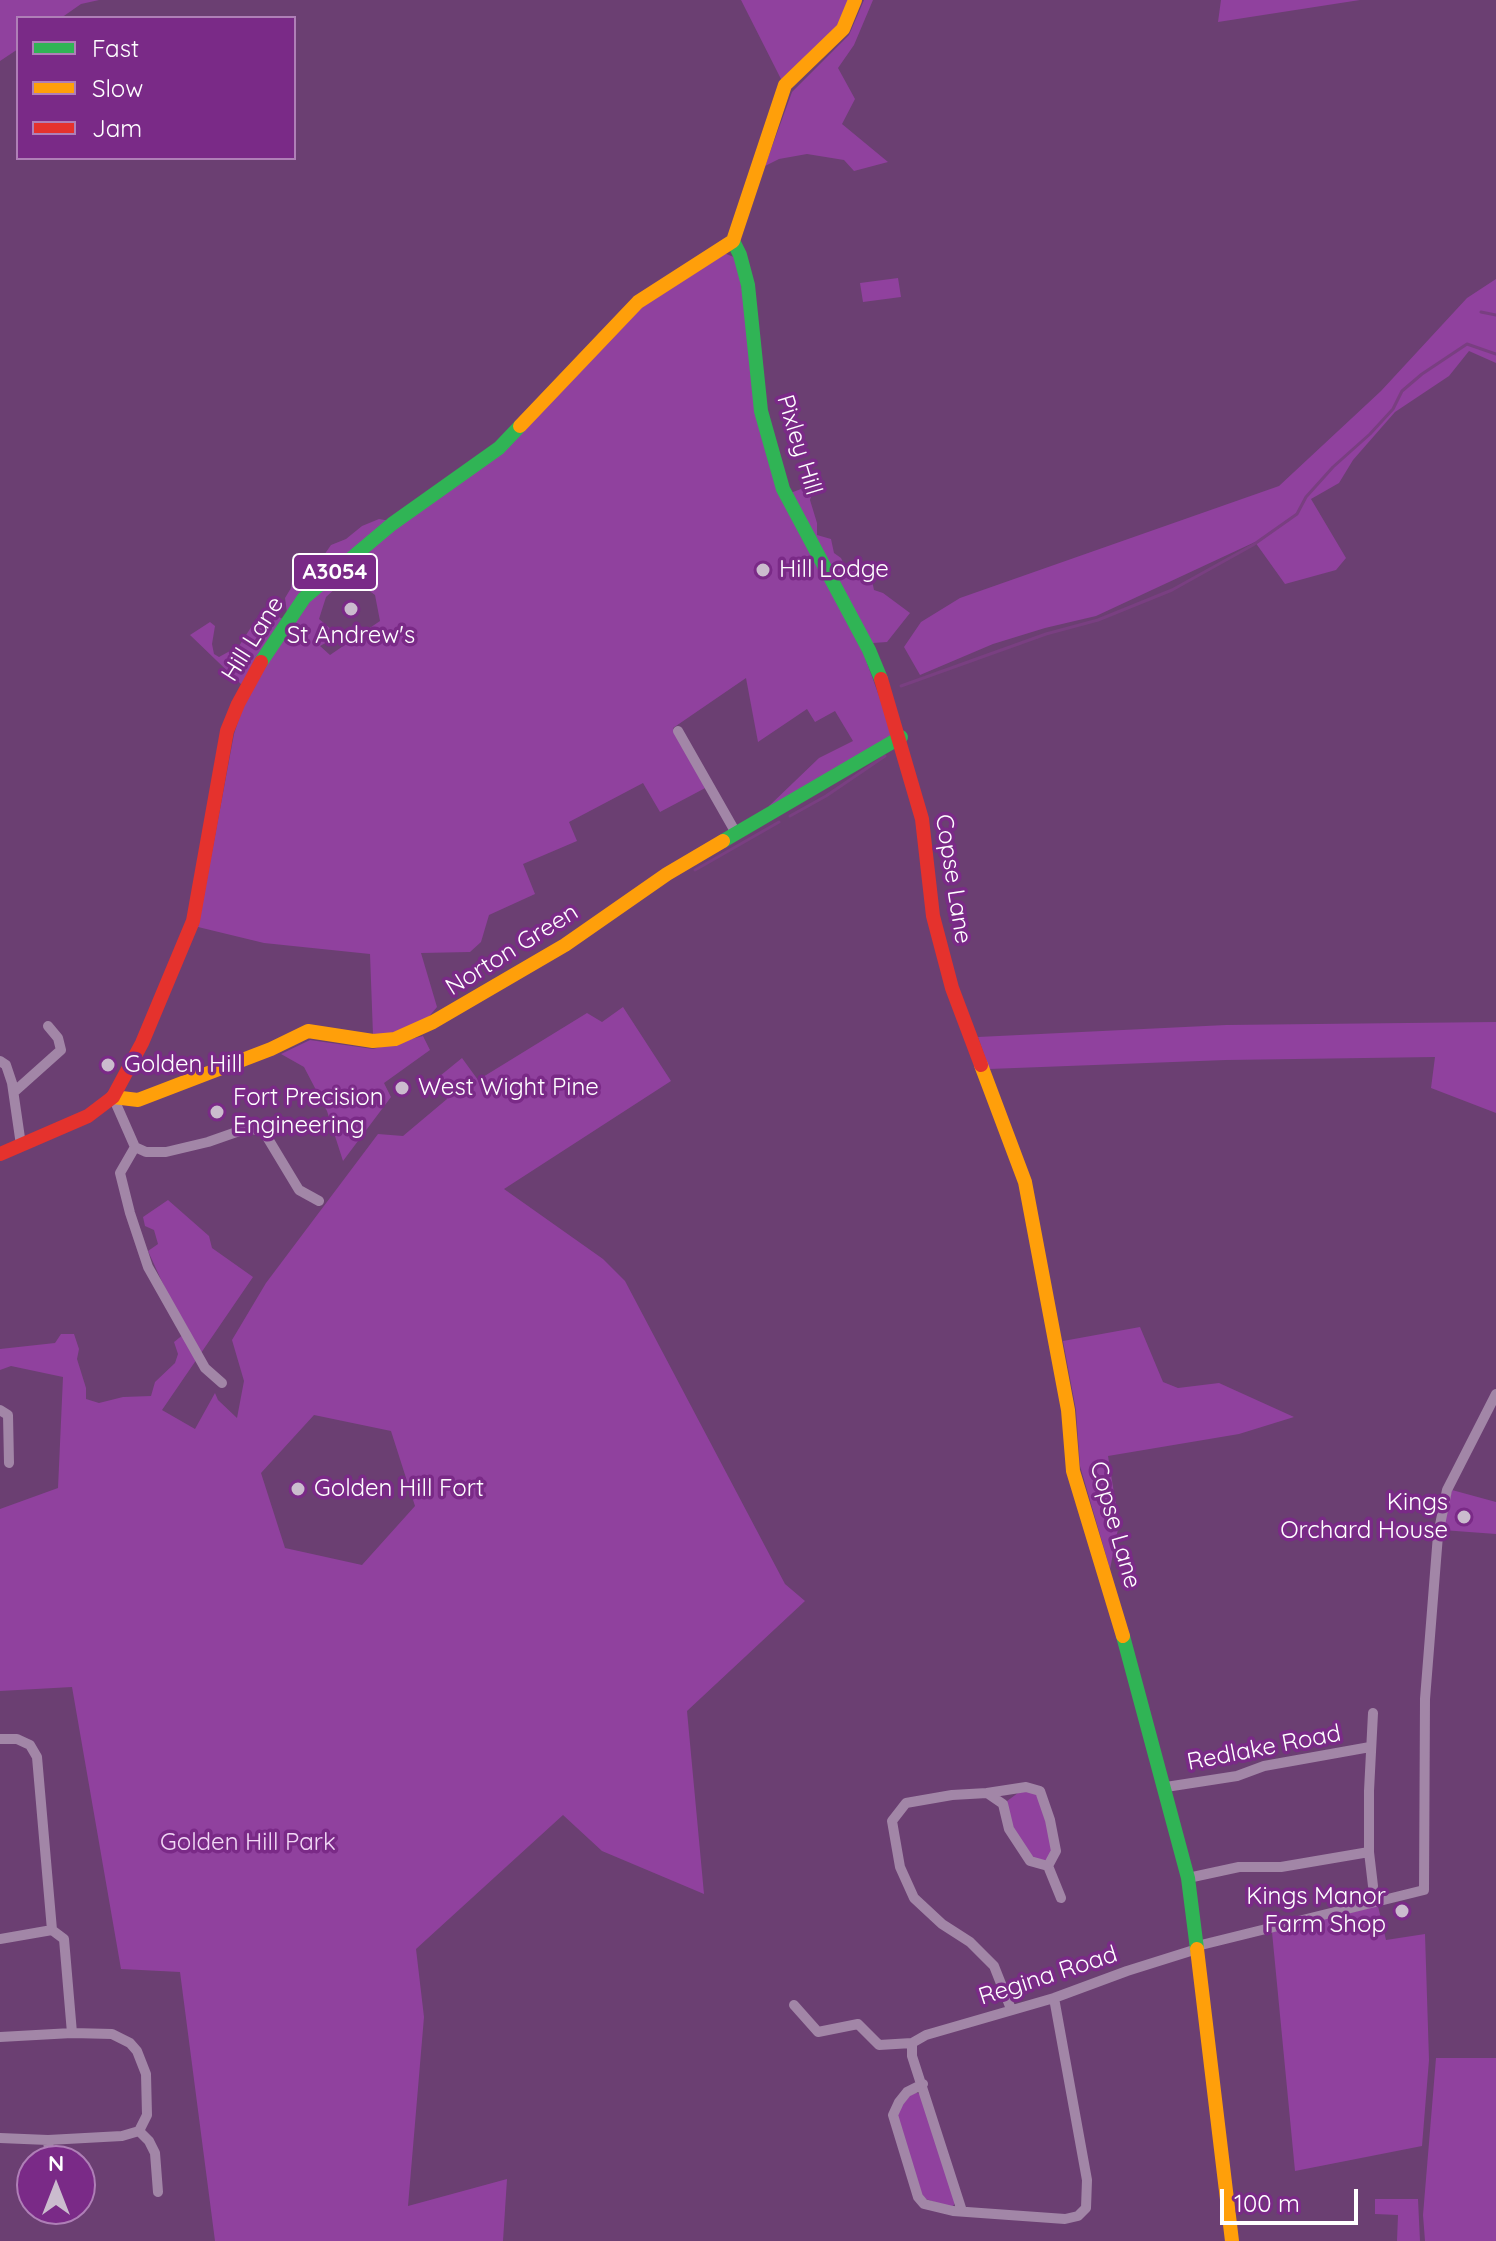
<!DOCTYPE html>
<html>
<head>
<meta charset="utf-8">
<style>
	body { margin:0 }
	#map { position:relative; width:1496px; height:2241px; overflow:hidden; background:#6b3f72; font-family:Quicksand,sans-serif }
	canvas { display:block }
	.legend { position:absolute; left:16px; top:16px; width:280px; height:144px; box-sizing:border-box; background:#7a2a87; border:2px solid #af7fb7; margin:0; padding:10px 14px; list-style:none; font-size:24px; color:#fff }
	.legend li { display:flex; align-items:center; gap:16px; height:40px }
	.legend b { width:40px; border:2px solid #af7fb7 }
	.north { position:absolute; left:16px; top:2145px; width:80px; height:80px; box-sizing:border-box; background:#7a2a87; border:2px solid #af7fb7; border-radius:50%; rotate:0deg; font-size:22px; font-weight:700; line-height:32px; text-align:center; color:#fff }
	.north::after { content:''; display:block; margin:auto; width:28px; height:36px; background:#cbbcce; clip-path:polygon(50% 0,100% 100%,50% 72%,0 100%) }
	.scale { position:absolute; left:1220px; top:2189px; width:138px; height:36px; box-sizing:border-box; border:4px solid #fff; border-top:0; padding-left:10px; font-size:24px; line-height:28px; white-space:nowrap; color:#fff; -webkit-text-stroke:6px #7a2a87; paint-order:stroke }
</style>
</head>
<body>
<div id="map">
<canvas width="1496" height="2241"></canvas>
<ul class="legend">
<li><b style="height:10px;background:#30b455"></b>Fast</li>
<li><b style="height:10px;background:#ff9f0a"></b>Slow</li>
<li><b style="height:10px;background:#e5322d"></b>Jam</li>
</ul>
<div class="north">N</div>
<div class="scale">100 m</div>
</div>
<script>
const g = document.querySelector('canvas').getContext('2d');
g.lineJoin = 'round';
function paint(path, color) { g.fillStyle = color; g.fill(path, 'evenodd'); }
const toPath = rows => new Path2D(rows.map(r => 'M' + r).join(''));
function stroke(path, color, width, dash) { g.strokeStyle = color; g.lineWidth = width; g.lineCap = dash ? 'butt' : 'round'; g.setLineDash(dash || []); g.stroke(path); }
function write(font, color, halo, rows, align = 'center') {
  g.font = font + ' Quicksand,sans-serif'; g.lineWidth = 7; g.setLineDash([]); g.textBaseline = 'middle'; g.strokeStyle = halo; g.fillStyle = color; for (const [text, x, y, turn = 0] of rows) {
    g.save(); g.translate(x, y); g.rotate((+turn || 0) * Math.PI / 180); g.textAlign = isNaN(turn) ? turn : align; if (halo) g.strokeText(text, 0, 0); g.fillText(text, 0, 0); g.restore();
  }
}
paint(toPath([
	[0,0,99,0,81,4,61,18,18,18,18,49,0,61],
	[741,0,851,0,841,24,782,81],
	[864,0,873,0,854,45,838,68,855,99,842,124,888,162,854,171,844,160,807,154,779,159,765,166,792,92,849,35],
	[1221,0,1360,0,1218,22],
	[724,253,736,258,782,496,812,485,813,490,810,500,817,523,817,535,831,539,834,553,841,558,847,571,861,571,871,576,874,590,883,593,910,613,887,642,873,643,863,652,895,740,773,812,769,806,819,758,853,741,835,711,815,722,807,709,758,742,746,678,673,728,709,786,660,812,643,783,569,822,577,841,523,864,535,894,489,915,481,942,470,952,421,953,437,1007,426,1020,394,1033,373,1035,370,954,264,943,198,927,234,734,243,706,287,613,285,598,291,588,294,562,298,558,322,558,331,545,346,539,362,526,379,519,390,521,498,454,643,305],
	[349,576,375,595,380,621,330,655,320,646,329,641,332,630,319,619,326,597],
	[898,278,901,297,863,302,860,283],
	[1496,279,1496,363,1469,351,1449,376,1395,412,1353,460,1339,483,1311,499,1346,558,1336,570,1285,584,1255,542,1096,616,1045,628,993,644,920,675,904,647,921,622,960,598,1279,486,1381,391,1467,298],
	[268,612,285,620,243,686,190,635,210,622,215,626,212,644,214,654,219,657,239,646,257,618],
	[623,1007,671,1081,504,1189,603,1259,625,1281,785,1584,805,1601,687,1711,704,1894,602,1851,563,1815,416,1949,424,2017,408,2206,507,2179,503,2241,215,2241,180,1972,121,1969,72,1687,0,1691,0,1509,58,1488,63,1377,11,1366,0,1370,0,1349,55,1343,61,1334,74,1334,79,1349,77,1359,86,1388,86,1399,99,1403,123,1397,151,1396,155,1382,175,1363,178,1354,174,1342,189,1330,169,1297,148,1251,158,1244,154,1230,145,1226,143,1217,168,1200,209,1236,212,1248,253,1277,162,1410,195,1429,215,1393,218,1400,237,1418,244,1381,232,1340,266,1283,378,1134,403,1136,447,1099,435,1080,462,1058,478,1080,587,1013,602,1022],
	[314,1415,391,1431,415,1506,362,1565,285,1548,261,1473],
	[1496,1022,1496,1113,1431,1088,1435,1057,1226,1060,989,1069,978,1037,1226,1025],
	[423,1036,430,1050,384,1083,391,1097,343,1161,327,1111,304,1067,281,1054,310,1040,373,1049],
	[1140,1327,1163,1382,1178,1388,1219,1383,1294,1417,1239,1434,1108,1456,1119,1524,1110,1569,1080,1466,1076,1410,1063,1341],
	[1452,1490,1496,1502,1496,1534,1442,1530],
	[1026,1787,1040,1791,1056,1851,1048,1866,1030,1861,1009,1829,1003,1804],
	[1378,1906,1386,1940,1425,1934,1429,2060,1422,2146,1295,2171,1272,1932],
	[1436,2058,1496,2058,1496,2241,1425,2241,1423,2215],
	[913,2092,921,2094,955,2203,953,2206,949,2207,923,2198,896,2113],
	[1375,2199,1418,2199,1420,2241,1397,2241,1398,2215,1375,2214]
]), '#90419e');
stroke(toPath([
	[1481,312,1496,315],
	[901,686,1046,634,1098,620,1172,590,1253,545,1297,514,1306,497,1333,467,1370,434,1393,409,1402,391,1422,374,1467,344,1496,354],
	[790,816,826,796,885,756],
	[695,870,779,822]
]), '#793f81', 3);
stroke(toPath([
	[678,731,736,833],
	[0,1061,6,1065,12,1083,21,1145],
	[14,1092,61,1050,58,1038,48,1026],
	[113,1097,135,1147,146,1152,166,1152,208,1142,248,1128,264,1132,299,1190,319,1201],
	[135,1147,120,1173,130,1213,148,1267,205,1368,222,1383],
	[0,1410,8,1415,9,1463],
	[1373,1713,1369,1791,1369,1852,1373,1886],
	[0,1739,17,1739,30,1745,37,1757,52,1930,64,1939,72,2033],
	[1166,1787,1237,1776,1264,1766,1370,1747],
	[987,1793,1026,1787,1040,1791,1050,1820,1056,1851,1048,1866],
	[1048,1866,1061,1898],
	[1188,1878,1239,1867,1281,1867,1369,1852],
	[0,1939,52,1930],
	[1197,1946,1424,1890,1425,1699,1438,1535,1447,1490,1496,1394],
	[794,2005,818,2032,858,2024,879,2045,912,2043,926,2035,1054,1998,1127,1971,1197,1949],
	[1011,2009,994,1966,970,1942,942,1924,914,1898,900,1867,892,1821,906,1803,952,1795,987,1793,1003,1804,1009,1829,1030,1861,1048,1866],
	[0,2037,72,2033,112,2034,130,2043,137,2051,146,2074,147,2115,139,2131],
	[912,2043,912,2056,962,2211],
	[923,2084,907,2092,899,2102,893,2115,918,2197,924,2204,953,2211,1065,2219,1078,2216,1086,2208,1087,2180,1054,1998],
	[0,2138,48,2140,50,2161],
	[48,2140,122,2136,139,2131,149,2141,155,2153,158,2192]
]), '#a286a7', 10);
stroke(toPath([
	[733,241,740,255,748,285,761,411,783,489,869,650,881,679],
	[261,662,304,598,392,524,499,448,520,426],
	[723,841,901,737],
	[1123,1636,1188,1878,1197,1949]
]), '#30b455', 14);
stroke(toPath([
	[520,426,638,302,733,241,785,85,843,29,855,0],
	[981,1065,1025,1182,1068,1410,1073,1471,1123,1636],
	[113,1097,138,1100,271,1049,308,1031,373,1041,395,1039,433,1022,565,945,667,874,723,841],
	[1197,1949,1232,2241]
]), '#ff9f0a', 14);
stroke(toPath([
	[881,679,922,819,933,916,952,988,981,1065],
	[0,1154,88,1116,113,1097,142,1043,193,921,227,731,238,704,261,662]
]), '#e5322d', 14);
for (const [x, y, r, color] of [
	[763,570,8,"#cbbcce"],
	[351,609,8,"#cbbcce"],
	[108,1065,8,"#cbbcce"],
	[402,1088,8,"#cbbcce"],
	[217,1112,8,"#cbbcce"],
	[298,1489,8,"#cbbcce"],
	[1464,1517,8,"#cbbcce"],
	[1402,1911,8,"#cbbcce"]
]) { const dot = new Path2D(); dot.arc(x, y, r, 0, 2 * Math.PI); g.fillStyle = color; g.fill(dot); stroke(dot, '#7a2a87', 3); }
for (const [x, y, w] of [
	[335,572,84]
]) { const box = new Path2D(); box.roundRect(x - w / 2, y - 18, w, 36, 6); g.fillStyle = '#7a2a87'; g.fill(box); stroke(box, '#fff', 2); }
write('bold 22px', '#fff', null, [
	["A3054",335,572]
]);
write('24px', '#fff', '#7a2a87', [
	["Pixley Hill",799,445,73],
	["Hill Lane",253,639,-58],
	["Copse Lane",953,879,81],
	["Norton Green",512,950,-32],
	["Copse Lane",1115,1525,74],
	["Redlake Road",1264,1748,-11],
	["Regina Road",1048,1976,-18]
]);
write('24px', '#fff', '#7a2a87', [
	["Hill Lodge",779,570],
	["St Andrew's",351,636,"center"],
	["Golden Hill",124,1065],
	["West Wight Pine",418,1088],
	["Fort Precision",233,1098],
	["Engineering",233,1126],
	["Golden Hill Fort",314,1489],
	["Kings",1448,1503,"right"],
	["Orchard House",1448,1531,"right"],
	["Kings Manor",1386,1897,"right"],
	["Farm Shop",1386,1925,"right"]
], 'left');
write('24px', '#f2d9f6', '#7a2a87', [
	["Golden Hill Park",248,1843]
]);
</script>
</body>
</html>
